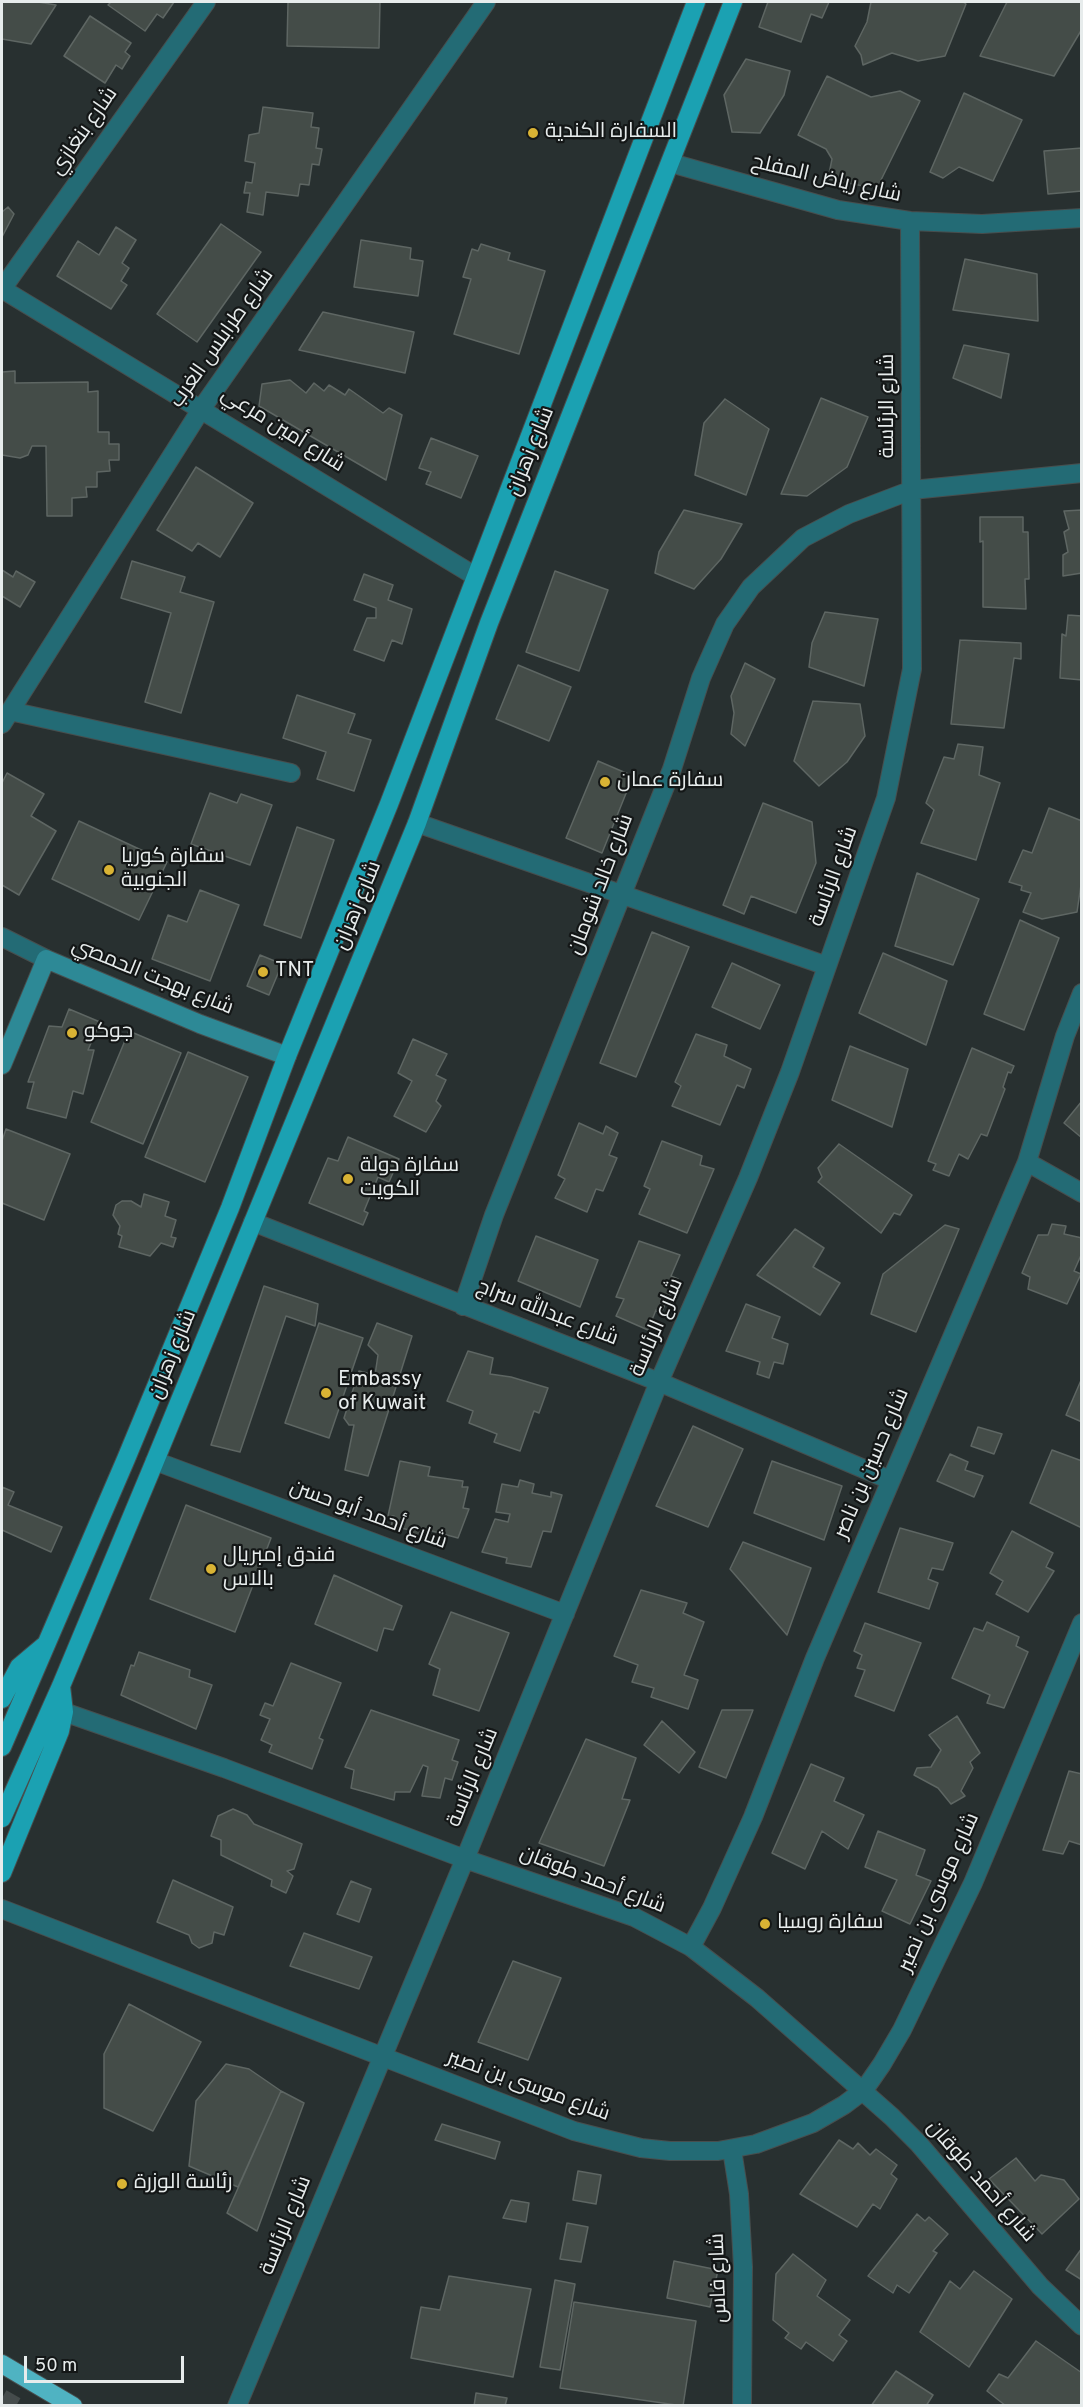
<!DOCTYPE html>
<html>
<head>
<meta charset="utf-8">
<style>
	body { margin:0 }
	#map { position:relative; width:1083px; height:2407px; overflow:hidden; background:#283030; font-family:Overpass,sans-serif }
	canvas { display:block }
	.frame { position:absolute; inset:0; border:3px solid #e7ecec; pointer-events:none }
	.scale { position:absolute; left:24px; top:2356px; width:160px; height:27px; box-sizing:border-box; border:3px solid #e7ecec; border-top:0; padding-left:8px; font-size:18px; line-height:21px; white-space:nowrap; color:#e7ecec; -webkit-text-stroke:4px #141717; paint-order:stroke }
</style>
</head>
<body>
<div id="map">
<canvas width="1083" height="2407"></canvas>
<div class="frame"></div>
<div class="scale">50 m</div>
</div>
<script>
const g = document.querySelector('canvas').getContext('2d');
g.lineJoin = 'round';
function paint(path, color) { g.fillStyle = color; g.fill(path, 'evenodd'); }
const toPath = rows => new Path2D(rows.map(r => 'M' + r).join(''));
function stroke(path, color, width, dash) { g.strokeStyle = color; g.lineWidth = width; g.lineCap = dash ? 'butt' : 'round'; g.setLineDash(dash || []); g.stroke(path); }
function write(font, color, halo, rows, align = 'center') {
  g.font = font + ' Overpass,Cairo,sans-serif'; g.lineWidth = 4.5; g.setLineDash([]); g.textBaseline = 'middle'; g.strokeStyle = halo; g.fillStyle = color; for (const [text, x, y, turn = 0] of rows) {
    g.save(); g.translate(x, y); g.rotate((+turn || 0) * Math.PI / 180); g.textAlign = isNaN(turn) ? turn : align; if (halo) g.strokeText(text, 0, 0); g.fillText(text, 0, 0); g.restore();
  }
}
const building = toPath([
	[2,2,38,2,56,5,31,44,2,39,2,2],
	[111,2,174,2,163,18,157,14,145,31,108,5,111,2],
	[288,2,380,2,379,48,287,46,288,2],
	[768,2,829,2,822,18,811,14,801,42,759,27,768,2],
	[871,2,963,2,966,4,945,56,918,61,892,53,863,65,861,55,855,46,867,22,871,2],
	[1007,2,1082,2,1082,29,1054,76,980,56,1007,2],
	[90,16,131,43,125,52,130,56,122,69,116,65,105,83,64,56,90,16],
	[746,59,790,71,784,95,760,133,732,132,724,95,746,59],
	[827,76,871,97,900,91,920,101,879,184,863,186,828,179,832,159,826,149,798,135,827,76],
	[964,93,1022,120,993,181,959,167,943,178,930,172,964,93],
	[263,107,313,113,311,127,319,128,316,148,322,149,319,165,312,164,309,185,300,184,298,196,266,192,263,215,247,212,250,193,244,193,246,182,252,183,255,163,245,161,249,135,259,133,263,107],
	[1082,148,1082,191,1048,194,1044,151,1082,148],
	[8,207,14,214,2,237,2,212,8,207],
	[221,224,261,252,197,342,157,314,221,224],
	[116,227,136,240,122,263,129,268,121,281,127,285,111,309,57,276,78,241,99,255,116,227],
	[361,240,411,248,410,259,423,261,418,296,354,287,361,240],
	[481,244,510,253,508,260,545,271,519,354,454,334,471,279,463,277,472,249,478,251,481,244],
	[965,259,1037,274,1038,321,953,310,965,259],
	[323,312,414,332,405,373,299,350,323,312],
	[964,345,1009,354,1001,398,953,378,964,345],
	[15,371,15,383,88,382,88,392,98,391,98,432,109,432,109,444,119,444,119,460,109,460,110,471,97,472,97,487,86,487,87,497,72,498,72,516,47,516,46,446,32,446,28,455,20,458,2,455,2,372,15,371],
	[290,380,306,393,314,383,324,391,329,385,345,395,349,389,383,413,389,408,402,415,386,480,259,406,262,384,290,380],
	[821,398,868,417,847,467,807,496,781,494,821,398],
	[725,399,769,429,746,495,695,475,704,423,725,399],
	[431,438,478,456,461,498,426,484,431,472,419,468,431,438],
	[196,467,253,503,220,557,198,543,192,551,157,530,196,467],
	[684,510,742,524,721,559,694,589,655,573,659,552,684,510],
	[1082,510,1082,573,1063,576,1063,555,1068,552,1064,532,1069,529,1064,511,1082,510],
	[980,517,1023,517,1023,532,1028,532,1029,579,1025,579,1026,609,983,607,983,541,980,542,980,517],
	[132,561,185,577,180,592,214,602,181,713,145,702,171,613,121,598,132,561],
	[2,570,13,577,16,571,35,582,20,607,2,596,2,570],
	[555,571,608,590,579,671,526,652,555,571],
	[364,574,393,585,388,600,412,609,402,644,392,640,384,661,354,650,367,618,376,618,376,608,354,600,364,574],
	[825,612,878,619,864,686,809,667,812,643,825,612],
	[1068,615,1082,616,1082,680,1060,678,1062,634,1066,636,1068,615],
	[960,640,1021,643,1021,659,1014,658,1004,728,951,724,960,640],
	[745,663,775,679,745,746,731,734,734,713,731,696,745,663],
	[518,665,571,687,549,741,496,719,518,665],
	[297,695,355,714,348,733,371,740,354,791,317,779,326,752,283,738,297,695],
	[813,701,860,704,865,736,847,762,819,786,794,761,813,701],
	[958,744,983,747,979,775,1000,783,976,860,921,843,934,810,926,803,944,757,954,759,958,744],
	[598,761,633,776,602,853,566,838,598,761],
	[7,773,44,794,31,816,56,831,19,895,2,885,2,783,7,773],
	[210,793,237,803,241,794,272,805,250,865,191,844,210,793],
	[763,803,812,822,816,863,796,913,751,896,744,914,723,905,763,803],
	[1049,808,1082,821,1082,878,1077,912,1042,919,1023,912,1031,893,1021,890,1022,886,1009,882,1023,850,1032,853,1049,808],
	[79,821,167,862,139,920,52,879,79,821],
	[297,827,334,840,301,938,264,925,297,827],
	[917,873,979,899,953,965,895,946,917,873],
	[200,890,239,905,210,981,152,959,168,915,187,922,200,890],
	[1020,920,1059,938,1024,1030,984,1014,1020,920],
	[652,932,689,947,636,1077,600,1063,652,932],
	[883,953,947,981,926,1045,859,1013,883,953],
	[260,955,282,964,269,995,247,986,260,955],
	[732,963,780,985,760,1029,712,1007,732,963],
	[69,1009,100,1022,88,1050,94,1050,83,1094,73,1091,66,1118,27,1108,34,1082,28,1082,49,1026,62,1027,69,1009],
	[129,1031,181,1053,143,1144,91,1122,129,1031],
	[696,1034,727,1045,724,1056,751,1069,744,1088,737,1085,720,1125,672,1106,681,1086,675,1082,696,1034],
	[413,1039,447,1054,436,1075,446,1080,436,1101,441,1106,426,1132,394,1116,412,1081,398,1073,413,1039],
	[850,1046,908,1069,892,1127,832,1100,850,1046],
	[972,1048,1014,1066,1011,1073,1008,1072,1003,1087,1005,1089,987,1136,981,1134,968,1159,959,1154,949,1176,933,1170,936,1164,928,1161,972,1048],
	[188,1052,248,1077,205,1182,145,1157,188,1052],
	[1082,1101,1082,1138,1064,1123,1082,1101],
	[579,1123,603,1134,606,1126,618,1133,609,1155,617,1158,603,1191,596,1189,587,1212,555,1198,565,1179,558,1175,579,1123],
	[6,1129,70,1154,44,1220,2,1203,2,1141,6,1129],
	[348,1137,399,1159,389,1182,378,1177,364,1211,368,1213,363,1225,309,1203,328,1158,338,1161,348,1137],
	[662,1141,702,1156,700,1165,714,1169,687,1233,639,1214,650,1189,644,1186,662,1141],
	[839,1144,912,1195,900,1215,894,1213,881,1233,818,1182,822,1177,818,1168,839,1144],
	[144,1194,169,1202,165,1216,176,1220,171,1237,176,1238,173,1247,161,1243,150,1256,119,1247,122,1236,118,1234,120,1226,113,1215,116,1205,122,1201,131,1201,141,1207,144,1194],
	[1052,1224,1066,1226,1064,1234,1082,1238,1082,1253,1074,1271,1081,1274,1067,1304,1028,1289,1030,1277,1022,1273,1038,1235,1048,1235,1052,1224],
	[945,1225,959,1229,916,1332,871,1314,883,1274,945,1225],
	[795,1229,824,1248,813,1267,840,1283,820,1315,757,1275,795,1229],
	[536,1236,598,1260,580,1307,518,1281,536,1236],
	[639,1241,680,1255,671,1276,678,1279,661,1313,656,1310,648,1330,616,1316,624,1299,616,1297,639,1241],
	[264,1286,318,1304,315,1326,286,1316,240,1452,211,1445,264,1286],
	[746,1304,780,1317,772,1338,788,1344,783,1364,774,1362,769,1378,757,1374,760,1362,726,1351,746,1304],
	[319,1323,363,1338,329,1438,285,1423,319,1323],
	[377,1323,412,1336,368,1476,345,1470,354,1425,349,1425,344,1418,359,1371,375,1375,378,1355,368,1345,377,1323],
	[468,1351,493,1358,490,1374,511,1377,548,1388,539,1413,534,1411,520,1451,494,1442,497,1434,469,1423,473,1411,447,1401,468,1351],
	[1082,1378,1082,1422,1066,1415,1082,1378],
	[693,1426,743,1449,708,1527,656,1506,693,1426],
	[978,1427,1002,1434,994,1454,971,1446,978,1427],
	[1052,1450,1082,1461,1082,1528,1030,1503,1052,1450],
	[950,1454,968,1462,965,1470,983,1476,974,1497,937,1481,950,1454],
	[400,1461,430,1467,428,1476,463,1481,462,1487,468,1487,463,1508,469,1509,458,1538,421,1528,420,1537,410,1536,410,1530,391,1526,394,1516,388,1516,400,1461],
	[772,1461,842,1486,824,1540,754,1513,772,1461],
	[520,1480,534,1484,532,1493,551,1497,551,1492,562,1495,551,1532,543,1531,531,1567,506,1563,507,1558,482,1552,495,1519,508,1522,510,1514,496,1512,502,1484,518,1487,520,1480],
	[2,1487,14,1492,8,1505,62,1527,51,1552,2,1530,2,1487],
	[186,1505,271,1538,235,1632,150,1599,186,1505],
	[900,1528,953,1543,943,1570,932,1568,928,1579,938,1583,929,1609,878,1592,900,1528],
	[1012,1531,1053,1553,1046,1567,1054,1571,1028,1612,996,1594,1003,1581,990,1573,1012,1531],
	[743,1542,811,1568,787,1635,730,1569,743,1542],
	[334,1575,402,1606,393,1630,384,1628,377,1651,315,1624,334,1575],
	[641,1590,687,1603,683,1613,704,1622,684,1675,698,1680,688,1709,651,1697,654,1688,632,1682,638,1665,614,1656,641,1590],
	[451,1612,509,1633,479,1711,433,1695,440,1669,429,1664,451,1612],
	[987,1622,1019,1637,1016,1646,1028,1652,1004,1708,987,1703,990,1695,952,1678,974,1628,983,1631,987,1622],
	[865,1623,921,1643,894,1711,855,1696,865,1670,857,1668,862,1655,854,1651,865,1623],
	[139,1652,190,1670,189,1677,212,1685,196,1729,121,1695,131,1665,134,1666,139,1652],
	[291,1663,341,1683,319,1738,323,1740,312,1769,269,1752,272,1745,261,1740,270,1719,260,1715,265,1703,273,1706,291,1663],
	[371,1710,459,1740,452,1760,458,1762,452,1780,445,1778,440,1798,422,1796,428,1767,423,1765,410,1792,395,1792,394,1800,351,1788,354,1770,345,1767,371,1710],
	[722,1710,753,1710,726,1778,699,1767,722,1710],
	[957,1716,980,1753,970,1762,973,1768,961,1791,965,1796,951,1804,938,1788,914,1775,917,1768,931,1767,941,1750,929,1735,957,1716],
	[662,1721,695,1752,679,1773,644,1745,662,1721],
	[586,1739,636,1758,622,1799,630,1800,604,1866,539,1843,586,1739],
	[811,1764,844,1778,834,1801,864,1815,848,1849,822,1831,805,1869,772,1853,811,1764],
	[1069,1771,1082,1774,1082,1845,1069,1841,1063,1854,1043,1850,1069,1771],
	[233,1809,247,1815,254,1824,302,1844,294,1869,287,1871,293,1876,286,1893,271,1886,272,1880,221,1855,221,1840,211,1836,218,1816,233,1809],
	[878,1831,925,1850,916,1875,931,1881,910,1924,882,1911,897,1880,865,1867,878,1831],
	[173,1880,233,1907,224,1935,214,1932,212,1943,199,1948,192,1943,189,1935,157,1922,173,1880],
	[351,1881,371,1889,359,1922,337,1914,351,1881],
	[304,1933,372,1957,359,1989,290,1966,304,1933],
	[513,1961,561,1978,528,2060,478,2042,513,1961],
	[129,2004,201,2042,153,2131,104,2108,104,2054,129,2004],
	[226,2064,249,2069,281,2091,238,2187,189,2166,196,2101,226,2064],
	[281,2091,304,2103,257,2231,227,2213,281,2091],
	[442,2124,500,2142,495,2159,435,2140,442,2124],
	[839,2140,853,2149,858,2143,870,2155,876,2149,897,2165,891,2174,897,2179,880,2209,873,2204,857,2227,800,2194,839,2140],
	[1016,2158,1035,2181,1041,2175,1064,2180,1079,2199,1042,2234,989,2179,1016,2158],
	[578,2171,601,2175,596,2204,573,2200,578,2171],
	[511,2200,529,2203,526,2222,503,2218,511,2200],
	[917,2214,925,2221,929,2217,948,2234,933,2251,937,2253,909,2293,897,2285,893,2293,868,2276,917,2214],
	[567,2223,588,2227,581,2262,560,2259,567,2223],
	[1082,2248,1082,2280,1066,2270,1082,2248],
	[793,2254,826,2280,817,2296,850,2320,839,2335,847,2341,833,2361,806,2342,801,2349,785,2338,789,2333,773,2320,776,2274,793,2254],
	[674,2261,718,2270,710,2307,667,2298,674,2261],
	[974,2271,1012,2299,969,2367,920,2332,950,2281,960,2289,974,2271],
	[449,2276,531,2289,513,2377,411,2358,421,2307,440,2310,449,2276],
	[555,2280,575,2284,560,2370,540,2367,555,2280],
	[574,2302,696,2321,683,2406,560,2388,574,2302],
	[1036,2341,1082,2373,1082,2406,1006,2406,987,2391,999,2374,1008,2378,1036,2341],
	[896,2371,933,2395,926,2406,871,2406,896,2371],
	[476,2393,507,2398,505,2406,474,2406,476,2393]
]);
paint(building, '#444c48');
stroke(building, '#5e6663', 1.5);
stroke(toPath([
	[2,2398,16,2406]
]), '#454c4c', 18, [18, 9]);
const street = toPath([
	[671,163,838,210,910,221,982,224,1082,218],
	[2,289,475,576],
	[2,289,206,2],
	[10,711,291,773],
	[2,724,202,408,486,2],
	[417,823,827,966],
	[2,937,46,959],
	[1027,1162,1082,1193],
	[253,1222,659,1382,890,1480],
	[463,1306,494,1215,672,769,701,678,725,624,751,587,803,538,849,514,912,490,1082,473],
	[155,1461,565,1614],
	[64,1712,224,1768,465,1859,634,1917,691,1947,757,1998,892,2117,919,2144,1040,2286,1082,2326],
	[2,1909,574,2131,641,2148,670,2151,718,2151,756,2144,813,2123,844,2105,864,2090,882,2064,902,2030,973,1883,1082,1623],
	[691,1947,712,1908,753,1817,815,1658,1027,1162,1065,1036,1082,993],
	[732,2150,739,2194,743,2267,742,2406],
	[237,2406,465,1859,659,1382,748,1178,790,1072,886,798,912,669,910,221]
]);
const secondary = toPath([
	[2,1065,46,959,200,1024,287,1056]
]);
const primary = toPath([
	[2,1699,19,1667,44,1646],
	[2,1747,126,1459,230,1208,287,1056,389,804,696,2],
	[2,1818,61,1686,155,1461,417,823,489,623,733,2],
	[2,1873,60,1731,64,1712,61,1686]
]);
const highway = toPath([
	[2,2364,73,2406]
]);
stroke(street, '#474e4e', 20);
stroke(secondary, '#474e4e', 20);
stroke(primary, '#474e4e', 20);
stroke(highway, '#474e4e', 20);
stroke(street, '#236b75', 18);
stroke(secondary, '#2d8996', 18);
stroke(primary, '#1ba1b2', 18);
stroke(highway, '#4fb3c2', 18);
for (const [x, y, r, color] of [
	[533,133,6,"#d9b334"],
	[605,782,6,"#d9b334"],
	[109,870,6,"#d9b334"],
	[263,972,6,"#d9b334"],
	[72,1033,6,"#d9b334"],
	[348,1179,6,"#d9b334"],
	[326,1393,6,"#d9b334"],
	[211,1569,6,"#d9b334"],
	[765,1924,6,"#d9b334"],
	[122,2184,6,"#d9b334"]
]) { const dot = new Path2D(); dot.arc(x, y, r, 0, 2 * Math.PI); g.fillStyle = color; g.fill(dot); stroke(dot, '#141717', 2); }
write('21px', '#e7ecec', '#141717', [
	["شارع بنغازي",85,132,-55],
	["شارع رياض المفلح",826,180,13],
	["شارع طرابلس الغرب",223,339,-55],
	["شارع الرئاسة",889,406,-90],
	["شارع أمين مرعي",282,431,32],
	["شارع زهران",532,452,-68],
	["شارع الرئاسة",835,877,-70],
	["شارع خالد شومان",602,885,-69],
	["شارع زهران",359,906,-68],
	["شارع بهجت الحمصي",152,978,22],
	["شارع عبدالله سراج",547,1314,21],
	["شارع الرئاسة",658,1328,-67],
	["شارع زهران",174,1355,-68],
	["شارع حسين بن ناصر",873,1464,-67],
	["شارع أحمد أبو حسن",368,1516,20],
	["شارع الرئاسة",474,1778,-68],
	["شارع أحمد طوقان",592,1881,21],
	["شارع موسى بن نصير",940,1893,-66],
	["شارع موسى بن نصير",528,2087,20],
	["شارع أحمد طوقان",980,2182,49],
	["شارع الرئاسة",287,2226,-68],
	["شارع فاس",720,2278,-92]
]);
write('21px', '#e7ecec', '#141717', [
	["السفارة الكندية",545,133],
	["سفارة عمان",617,782],
	["سفارة كوريا",121,858],
	["الجنوبية",121,882],
	["TNT",275,972],
	["جوكو",84,1033],
	["سفارة دولة",360,1167],
	["الكويت",360,1191],
	["Embassy",338,1381],
	["of Kuwait",338,1405],
	["فندق إمبريال",223,1557],
	["بالاس",223,1581],
	["سفارة روسيا",777,1924],
	["رئاسة الوزرة",134,2184]
], 'left');
</script>
</body>
</html>
